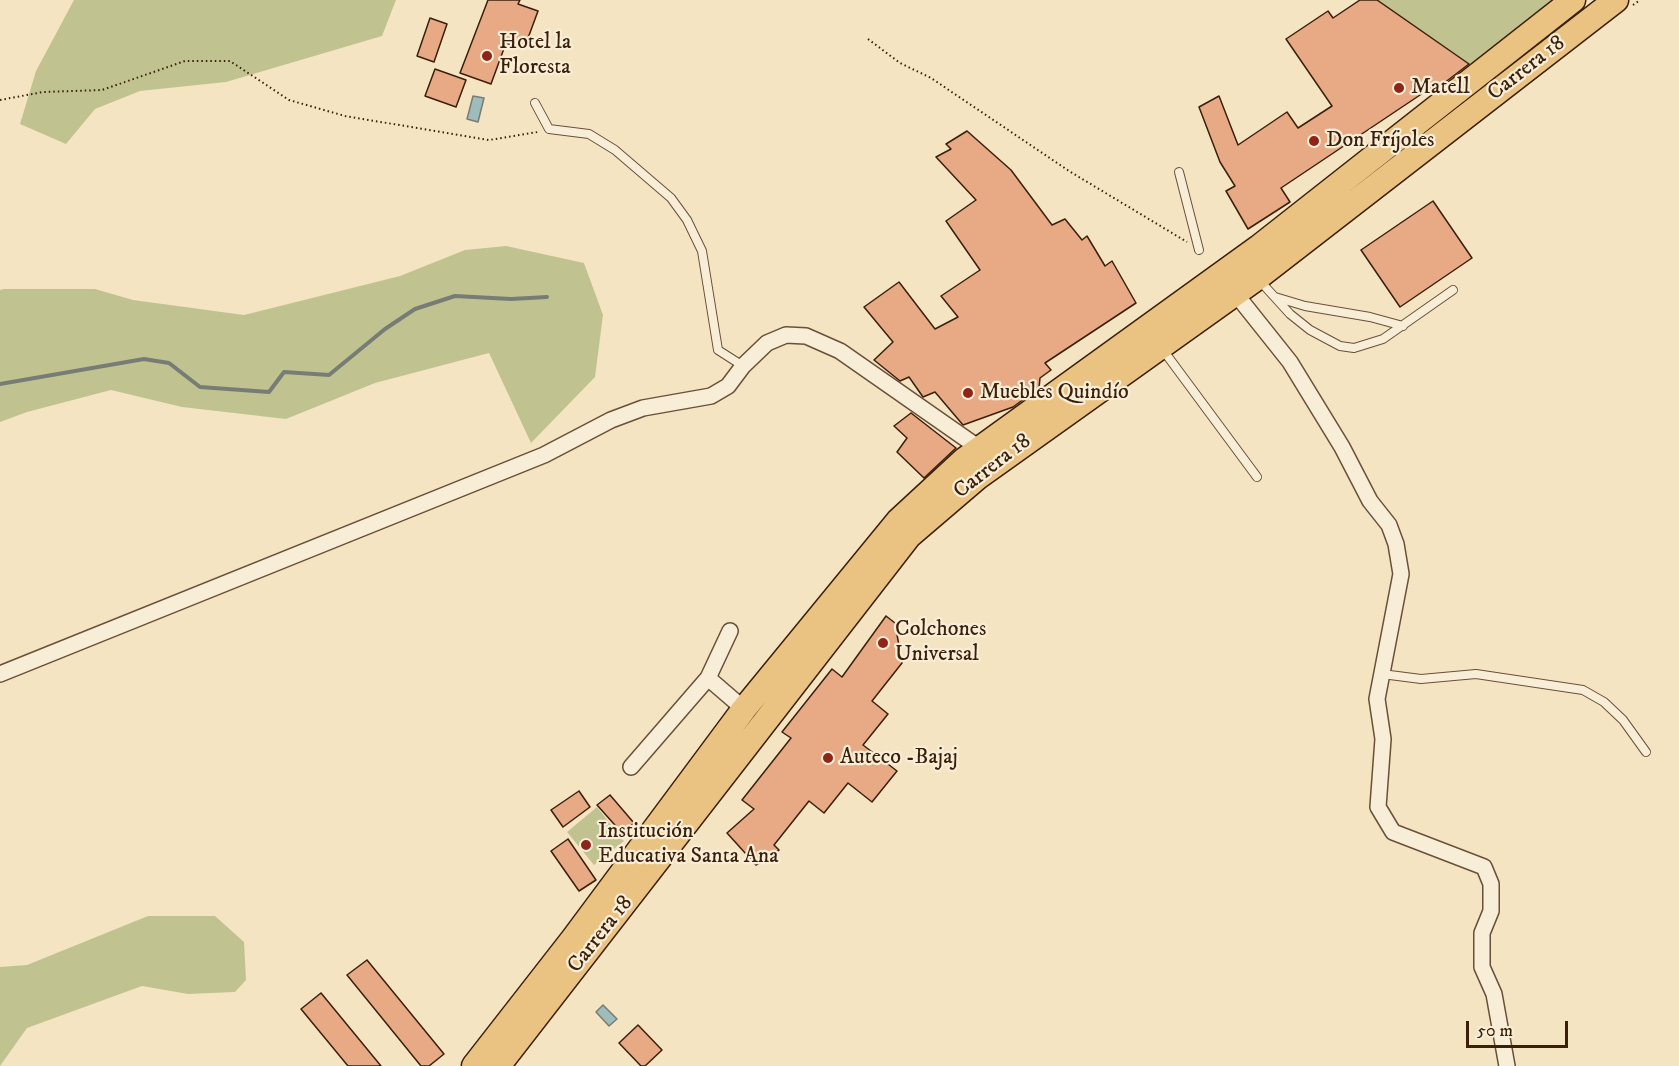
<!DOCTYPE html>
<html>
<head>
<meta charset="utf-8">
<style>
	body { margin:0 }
	#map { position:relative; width:1679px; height:1066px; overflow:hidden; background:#f5e4c2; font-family:"IM FELL DW Pica",serif }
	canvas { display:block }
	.scale { position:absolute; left:1466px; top:1021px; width:102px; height:27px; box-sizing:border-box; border:3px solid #3a1f0a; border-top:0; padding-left:8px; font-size:18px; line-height:21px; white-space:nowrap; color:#3a1f0a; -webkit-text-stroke:4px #f8edd7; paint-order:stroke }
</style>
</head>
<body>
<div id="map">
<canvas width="1679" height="1066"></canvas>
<div class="scale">50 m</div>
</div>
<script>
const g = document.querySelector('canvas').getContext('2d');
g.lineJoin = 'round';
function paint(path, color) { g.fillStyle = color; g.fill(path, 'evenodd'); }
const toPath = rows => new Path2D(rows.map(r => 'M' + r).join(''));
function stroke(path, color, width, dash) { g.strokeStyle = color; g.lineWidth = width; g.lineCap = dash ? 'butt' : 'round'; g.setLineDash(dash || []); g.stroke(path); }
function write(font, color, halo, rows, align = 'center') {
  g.font = font + ' "IM FELL DW Pica",serif'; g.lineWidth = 4.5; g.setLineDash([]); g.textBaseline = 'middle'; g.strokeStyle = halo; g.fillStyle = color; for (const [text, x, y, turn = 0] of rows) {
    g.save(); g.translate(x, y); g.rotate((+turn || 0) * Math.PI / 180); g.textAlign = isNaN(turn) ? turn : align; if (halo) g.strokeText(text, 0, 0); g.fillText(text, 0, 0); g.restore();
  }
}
paint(toPath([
	[74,0,396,0,382,36,226,82,140,91,95,109,66,144,20,124,36,71],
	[1378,0,1551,0,1550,10,1473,67],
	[506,246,584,263,603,315,595,377,531,443,489,353,375,383,286,419,182,407,111,390,27,412,0,422,0,290,4,289,95,289,133,300,244,315,400,276,465,250],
	[597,807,624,841,594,865,567,832],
	[148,916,215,916,244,942,246,980,235,992,188,994,142,986,27,1028,0,1066,0,967,27,965]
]), '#c0c390');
const water = toPath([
	[473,96,484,98,478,122,467,119,473,96],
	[603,1005,617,1019,609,1026,596,1012,603,1005]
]);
paint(water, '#9fbcbc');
stroke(water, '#777d75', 1.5);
stroke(toPath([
	[0,384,144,359,169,363,200,387,269,392,284,372,329,375,385,329,415,309,455,296,511,299,547,297]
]), '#777d75', 4);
const building = toPath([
	[488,0,520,0,518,4,538,11,524,49,506,43,491,84,460,73,488,0],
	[1360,0,1377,0,1469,64,1435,90,1432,87,1281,188,1290,202,1248,229,1226,191,1235,186,1220,162,1199,107,1219,96,1238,145,1287,112,1298,128,1332,106,1286,39,1328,11,1333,18,1360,0],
	[430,18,447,24,434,62,417,56,430,18],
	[435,69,466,80,456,107,425,96,435,69],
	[967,131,1011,170,1052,225,1065,219,1082,240,1087,236,1105,266,1112,261,1136,303,1045,363,1051,370,1040,378,1039,388,1013,407,963,425,935,392,923,397,909,377,900,381,874,360,893,342,864,307,899,282,935,329,958,317,941,296,980,270,946,221,976,200,936,157,951,149,946,144,967,131],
	[1433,201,1472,258,1400,307,1361,250,1433,201],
	[911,413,956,448,924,478,897,452,907,438,894,426,911,413],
	[886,616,895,623,902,663,872,701,888,714,863,745,897,771,872,802,848,783,824,813,809,801,774,845,779,850,756,865,727,833,754,809,742,800,791,738,782,732,832,669,842,677,886,616],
	[579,791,590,807,563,827,551,810,579,791],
	[610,795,634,823,622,833,597,805,610,795],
	[568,839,596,880,579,891,551,851,568,839],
	[367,960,444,1054,429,1066,421,1066,347,975,367,960],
	[321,993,381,1066,348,1066,301,1009,321,993],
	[638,1025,662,1050,645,1066,641,1066,619,1043,638,1025]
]);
paint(building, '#e8a985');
stroke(building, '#3a1f0a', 1.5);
const service = toPath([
	[535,103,549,129,589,134,615,150,671,198,687,220,702,251,718,350,743,366],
	[1179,172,1199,250],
	[1260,281,1290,314,1310,330,1340,346,1354,348,1383,339,1453,290],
	[1275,297,1305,306,1370,317,1403,326],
	[1163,350,1257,477],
	[1382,674,1421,679,1476,674,1583,690,1604,702,1623,720,1646,752]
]);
const minor = toPath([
	[1235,293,1290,362,1342,447,1370,501,1389,525,1396,544,1401,574,1377,699,1383,739,1378,807,1393,832,1484,867,1491,884,1491,911,1482,933,1482,967,1494,994,1507,1066],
	[0,674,544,455,611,420,643,408,711,396,728,386,743,366,767,343,786,335,806,336,840,351,979,448],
	[708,678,744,709],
	[631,767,708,678,730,631]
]);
const primary = toPath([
	[474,1066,573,939,744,709,898,521,964,460,1259,247,1573,0],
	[498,1066,909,536,978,477,1257,278,1616,0]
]);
stroke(service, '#695038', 10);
stroke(minor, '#695038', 18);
stroke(primary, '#3a1f0a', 27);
stroke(toPath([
	[1633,5,1640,0],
	[868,39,900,63,931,78,1069,171,1187,242],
	[0,100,43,92,102,90,185,61,230,61,289,100,345,116,489,140,538,132]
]), '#3a1f0a', 2, [1.5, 3]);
stroke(service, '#f8edd7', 8);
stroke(minor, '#f8edd7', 15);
stroke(primary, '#eac281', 24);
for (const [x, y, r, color] of [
	[487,56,6,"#8f2418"],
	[1399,88,6,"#8f2418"],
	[1314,141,6,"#8f2418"],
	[968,393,6,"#8f2418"],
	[883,643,6,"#8f2418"],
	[828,758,6,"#8f2418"],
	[586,845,6,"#8f2418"]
]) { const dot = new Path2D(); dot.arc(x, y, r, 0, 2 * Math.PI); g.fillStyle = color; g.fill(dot); stroke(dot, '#f8edd7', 2); }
write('22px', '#3a1f0a', '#f8edd7', [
	["Hotel la",499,43],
	["Floresta",499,68],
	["Matell",1411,88],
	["Don Fríjoles",1326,141],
	["Muebles Quindío",980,393],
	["Colchones",895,630],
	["Universal",895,655],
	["Auteco -Bajaj",840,758],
	["Institución",598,832],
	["Educativa Santa Ana",598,857]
], 'left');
write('22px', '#3a1f0a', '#f8edd7', [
	["Carrera 18",1527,69,-38],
	["Carrera 18",993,467,-38],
	["Carrera 18",601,935,-52]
]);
</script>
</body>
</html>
